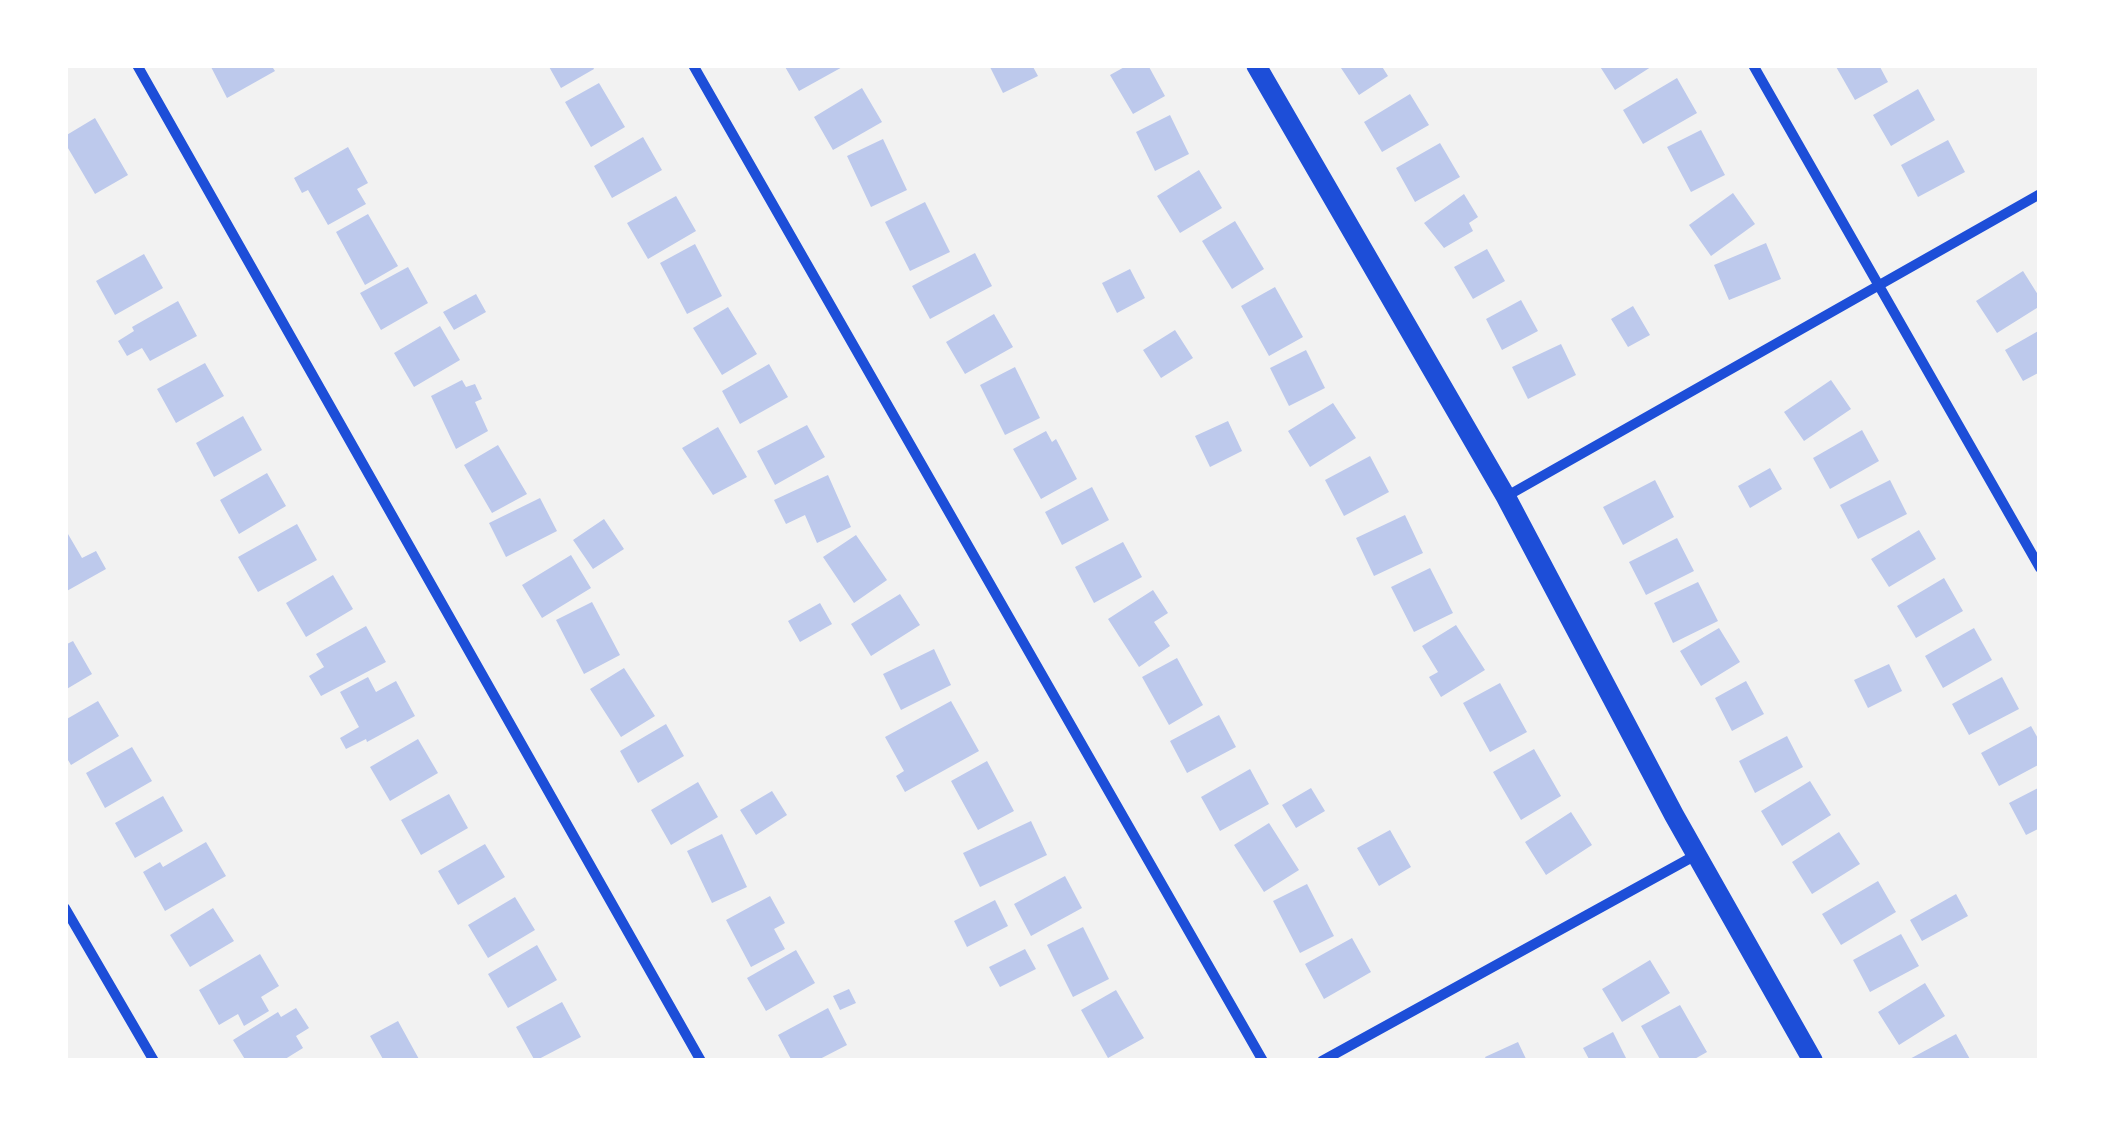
<!DOCTYPE html>
<html>
<head>
<meta charset="utf-8">
<style>
	body { margin:0 }
	#map { position:relative; width:2105px; height:1126px; overflow:hidden; background:#f2f2f2; font-family:Overpass,sans-serif }
	canvas { display:block }
	.frame { position:absolute; inset:0; border:68px solid #fff; pointer-events:none }
</style>
</head>
<body>
<div id="map">
<canvas width="2105" height="1126"></canvas>
<div class="frame"></div>
</div>
<script>
const g = document.querySelector('canvas').getContext('2d');
g.lineJoin = 'round';
function paint(path, color) { g.fillStyle = color; g.fill(path, 'evenodd'); }
const toPath = rows => new Path2D(rows.map(r => 'M' + r).join(''));
function stroke(path, color, width, dash) { g.strokeStyle = color; g.lineWidth = width; g.lineCap = dash ? 'butt' : 'round'; g.setLineDash(dash || []); g.stroke(path); }
paint(toPath([
	[210,65,271,65,275,71,227,98],
	[548,65,592,65,594,69,561,88],
	[784,65,846,65,799,91],
	[989,65,1032,65,1038,76,1003,93],
	[1128,65,1148,65,1165,96,1133,114,1110,75],
	[1339,65,1381,65,1388,76,1359,95],
	[1599,65,1654,65,1615,90],
	[1835,65,1879,65,1888,82,1855,100],
	[1677,78,1697,113,1643,144,1623,110],
	[599,83,625,127,591,147,565,102],
	[862,88,882,122,833,150,814,117],
	[1918,89,1935,120,1891,146,1873,115],
	[1410,94,1429,125,1382,152,1364,122],
	[1170,115,1189,154,1155,171,1136,132],
	[95,118,128,175,95,194,65,143,65,136],
	[1701,130,1725,175,1691,192,1667,147],
	[643,137,662,170,612,198,594,166],
	[883,139,907,190,871,207,847,156],
	[1948,140,1965,172,1918,197,1901,165],
	[1440,143,1460,177,1415,202,1396,168],
	[348,147,368,183,357,189,366,204,328,225,308,190,302,193,294,178],
	[1199,170,1222,208,1180,233,1157,196],
	[1733,193,1755,224,1711,256,1689,225],
	[1464,194,1478,217,1469,223,1473,231,1444,248,1424,223],
	[676,196,696,231,648,259,627,223],
	[925,202,950,252,910,271,885,222],
	[368,214,398,266,365,285,336,232],
	[1235,221,1264,269,1232,289,1202,241],
	[1766,243,1781,279,1729,300,1714,265],
	[695,244,722,296,687,314,660,263],
	[1487,249,1505,281,1473,299,1454,267],
	[975,253,992,286,930,319,912,286],
	[144,254,163,288,115,315,96,281],
	[408,267,428,303,381,330,360,293],
	[1130,269,1145,298,1117,313,1102,283],
	[2023,271,2040,298,2040,306,1997,333,1976,301],
	[1275,287,1303,337,1269,356,1241,306],
	[476,294,486,312,454,330,443,312],
	[1521,300,1538,331,1502,350,1486,319],
	[178,301,197,336,150,361,142,348,127,356,118,341,134,331,132,327],
	[1633,306,1650,335,1628,347,1611,319],
	[728,307,757,354,722,375,693,328],
	[994,314,1013,347,965,374,946,342],
	[440,326,460,360,414,387,394,353],
	[1175,330,1193,358,1161,378,1143,350],
	[2040,330,2040,372,2023,381,2005,350],
	[1561,344,1576,375,1528,399,1512,367],
	[1306,350,1325,388,1289,406,1270,368],
	[205,363,224,396,176,423,157,389],
	[769,364,788,397,740,424,722,391],
	[1015,367,1040,418,1005,435,980,385],
	[462,380,466,387,475,384,482,399,475,402,488,431,456,449,431,396],
	[1831,380,1851,409,1804,441,1784,412],
	[1333,403,1356,438,1310,467,1288,431],
	[243,416,262,450,214,477,196,443],
	[1228,421,1242,451,1210,467,1195,436],
	[807,425,825,457,775,485,757,451],
	[718,427,747,477,713,495,682,448],
	[1862,430,1879,461,1830,489,1813,458],
	[1046,431,1052,442,1056,439,1077,479,1041,499,1013,449],
	[498,445,527,494,492,513,464,465],
	[1370,456,1389,492,1344,516,1325,480],
	[1770,468,1782,489,1750,508,1738,486],
	[267,473,286,506,239,534,220,500],
	[828,475,851,527,817,543,805,515,786,524,774,500],
	[1655,480,1674,517,1623,545,1603,507],
	[1890,480,1907,514,1858,539,1840,505],
	[1092,487,1109,520,1062,545,1045,512],
	[540,498,557,531,506,557,489,523],
	[1405,515,1423,553,1374,576,1356,538],
	[604,519,624,549,593,569,573,540],
	[297,524,317,560,258,592,238,557],
	[1919,530,1936,559,1889,587,1871,559],
	[68,534,82,558,96,551,106,569,65,592,65,535],
	[856,535,887,580,854,603,823,557],
	[1677,538,1694,571,1646,595,1629,562],
	[1123,542,1142,577,1094,603,1075,567],
	[571,555,591,588,542,618,522,585],
	[1430,568,1453,613,1414,632,1391,587],
	[333,575,353,609,306,637,286,603],
	[1944,578,1963,611,1916,638,1897,606],
	[1698,582,1718,621,1673,643,1654,603],
	[1153,590,1168,613,1154,622,1170,646,1139,667,1108,619],
	[900,594,920,625,871,656,851,624],
	[592,602,620,655,584,674,556,620],
	[820,603,832,624,800,642,788,621],
	[1456,625,1485,670,1441,697,1429,677,1438,672,1422,646],
	[366,626,386,662,321,696,309,676,324,667,316,654],
	[1719,628,1740,662,1701,686,1680,651],
	[1974,628,1992,660,1943,688,1925,656],
	[73,641,92,674,65,690,65,645],
	[934,649,951,685,901,710,883,674],
	[1177,658,1203,705,1169,725,1142,677],
	[1889,664,1902,691,1868,708,1854,680],
	[624,668,655,716,621,737,590,689],
	[368,677,376,692,396,681,415,716,367,742,366,739,346,749,340,738,359,727,340,692],
	[2002,677,2019,709,1969,735,1952,704],
	[1746,681,1764,714,1732,731,1715,698],
	[1500,683,1527,732,1490,752,1463,703],
	[98,701,119,736,71,765,65,755,65,720],
	[951,701,979,751,905,792,896,776,904,771,885,737],
	[1219,715,1236,747,1187,773,1170,741],
	[666,724,684,756,638,783,620,751],
	[2031,726,2040,742,2040,764,1999,786,1981,753],
	[1787,736,1803,767,1755,793,1739,761],
	[418,739,438,773,390,801,370,767],
	[132,747,152,781,105,808,86,773],
	[1534,749,1561,796,1521,820,1493,772],
	[987,761,1014,811,978,830,951,781],
	[1250,769,1269,804,1220,831,1201,797],
	[1810,781,1831,815,1782,846,1761,811],
	[698,782,718,817,671,845,651,810],
	[2040,787,2040,828,2026,835,2009,803],
	[1311,788,1325,811,1296,828,1282,805],
	[772,791,787,815,756,835,740,810],
	[449,794,468,828,421,855,401,820],
	[163,796,183,831,135,858,115,823],
	[1571,812,1592,845,1546,875,1525,842],
	[1031,821,1047,855,980,887,963,853],
	[1269,823,1299,870,1264,892,1234,845],
	[1390,830,1411,867,1379,886,1357,848],
	[1839,832,1860,864,1812,894,1792,862],
	[722,834,747,887,712,903,687,851],
	[206,842,226,876,165,911,143,872,160,862,163,867],
	[485,844,505,877,458,905,438,871],
	[1065,876,1082,908,1031,936,1014,904],
	[1878,881,1896,912,1841,945,1822,914],
	[1307,884,1334,936,1300,953,1273,901],
	[1956,894,1968,916,1922,941,1910,920],
	[770,896,785,923,774,929,785,949,751,967,726,920],
	[515,897,535,930,488,958,468,925],
	[995,900,1008,926,967,947,954,921],
	[213,908,234,941,190,967,170,935],
	[1083,927,1109,979,1073,997,1047,945],
	[1901,934,1919,966,1870,992,1853,960],
	[1352,938,1371,972,1324,999,1305,964],
	[537,945,557,980,508,1008,488,974],
	[1025,949,1036,969,1000,987,989,967],
	[796,950,815,983,766,1011,747,978],
	[260,954,279,986,261,997,269,1011,244,1026,238,1014,219,1025,199,990],
	[1650,960,1670,993,1622,1022,1602,989],
	[1925,983,1945,1016,1899,1045,1878,1012],
	[849,989,856,1003,840,1010,833,996],
	[1116,990,1144,1038,1108,1058,1081,1010],
	[562,1002,581,1037,535,1061,516,1027],
	[1680,1005,1707,1052,1691,1061,1661,1061,1641,1026],
	[296,1008,309,1028,296,1036,303,1048,282,1061,246,1061,233,1040,278,1012,281,1017],
	[828,1008,847,1045,816,1061,792,1061,778,1035],
	[398,1021,420,1061,384,1061,370,1036],
	[1613,1032,1627,1060,1590,1061,1583,1048],
	[1956,1034,1971,1061,1906,1061],
	[1518,1042,1527,1061,1487,1061,1485,1057]
]), '#bdc9ec');
stroke(toPath([
	[137,65,701,1061],
	[693,65,1263,1061],
	[1753,65,2040,568],
	[1507,496,2040,194],
	[65,908,154,1061],
	[1322,1061,1696,855]
]), '#1d4ed8', 10);
stroke(toPath([
	[1256,65,1506,497,1674,815,1813,1061]
]), '#1d4ed8', 20);
</script>
</body>
</html>
